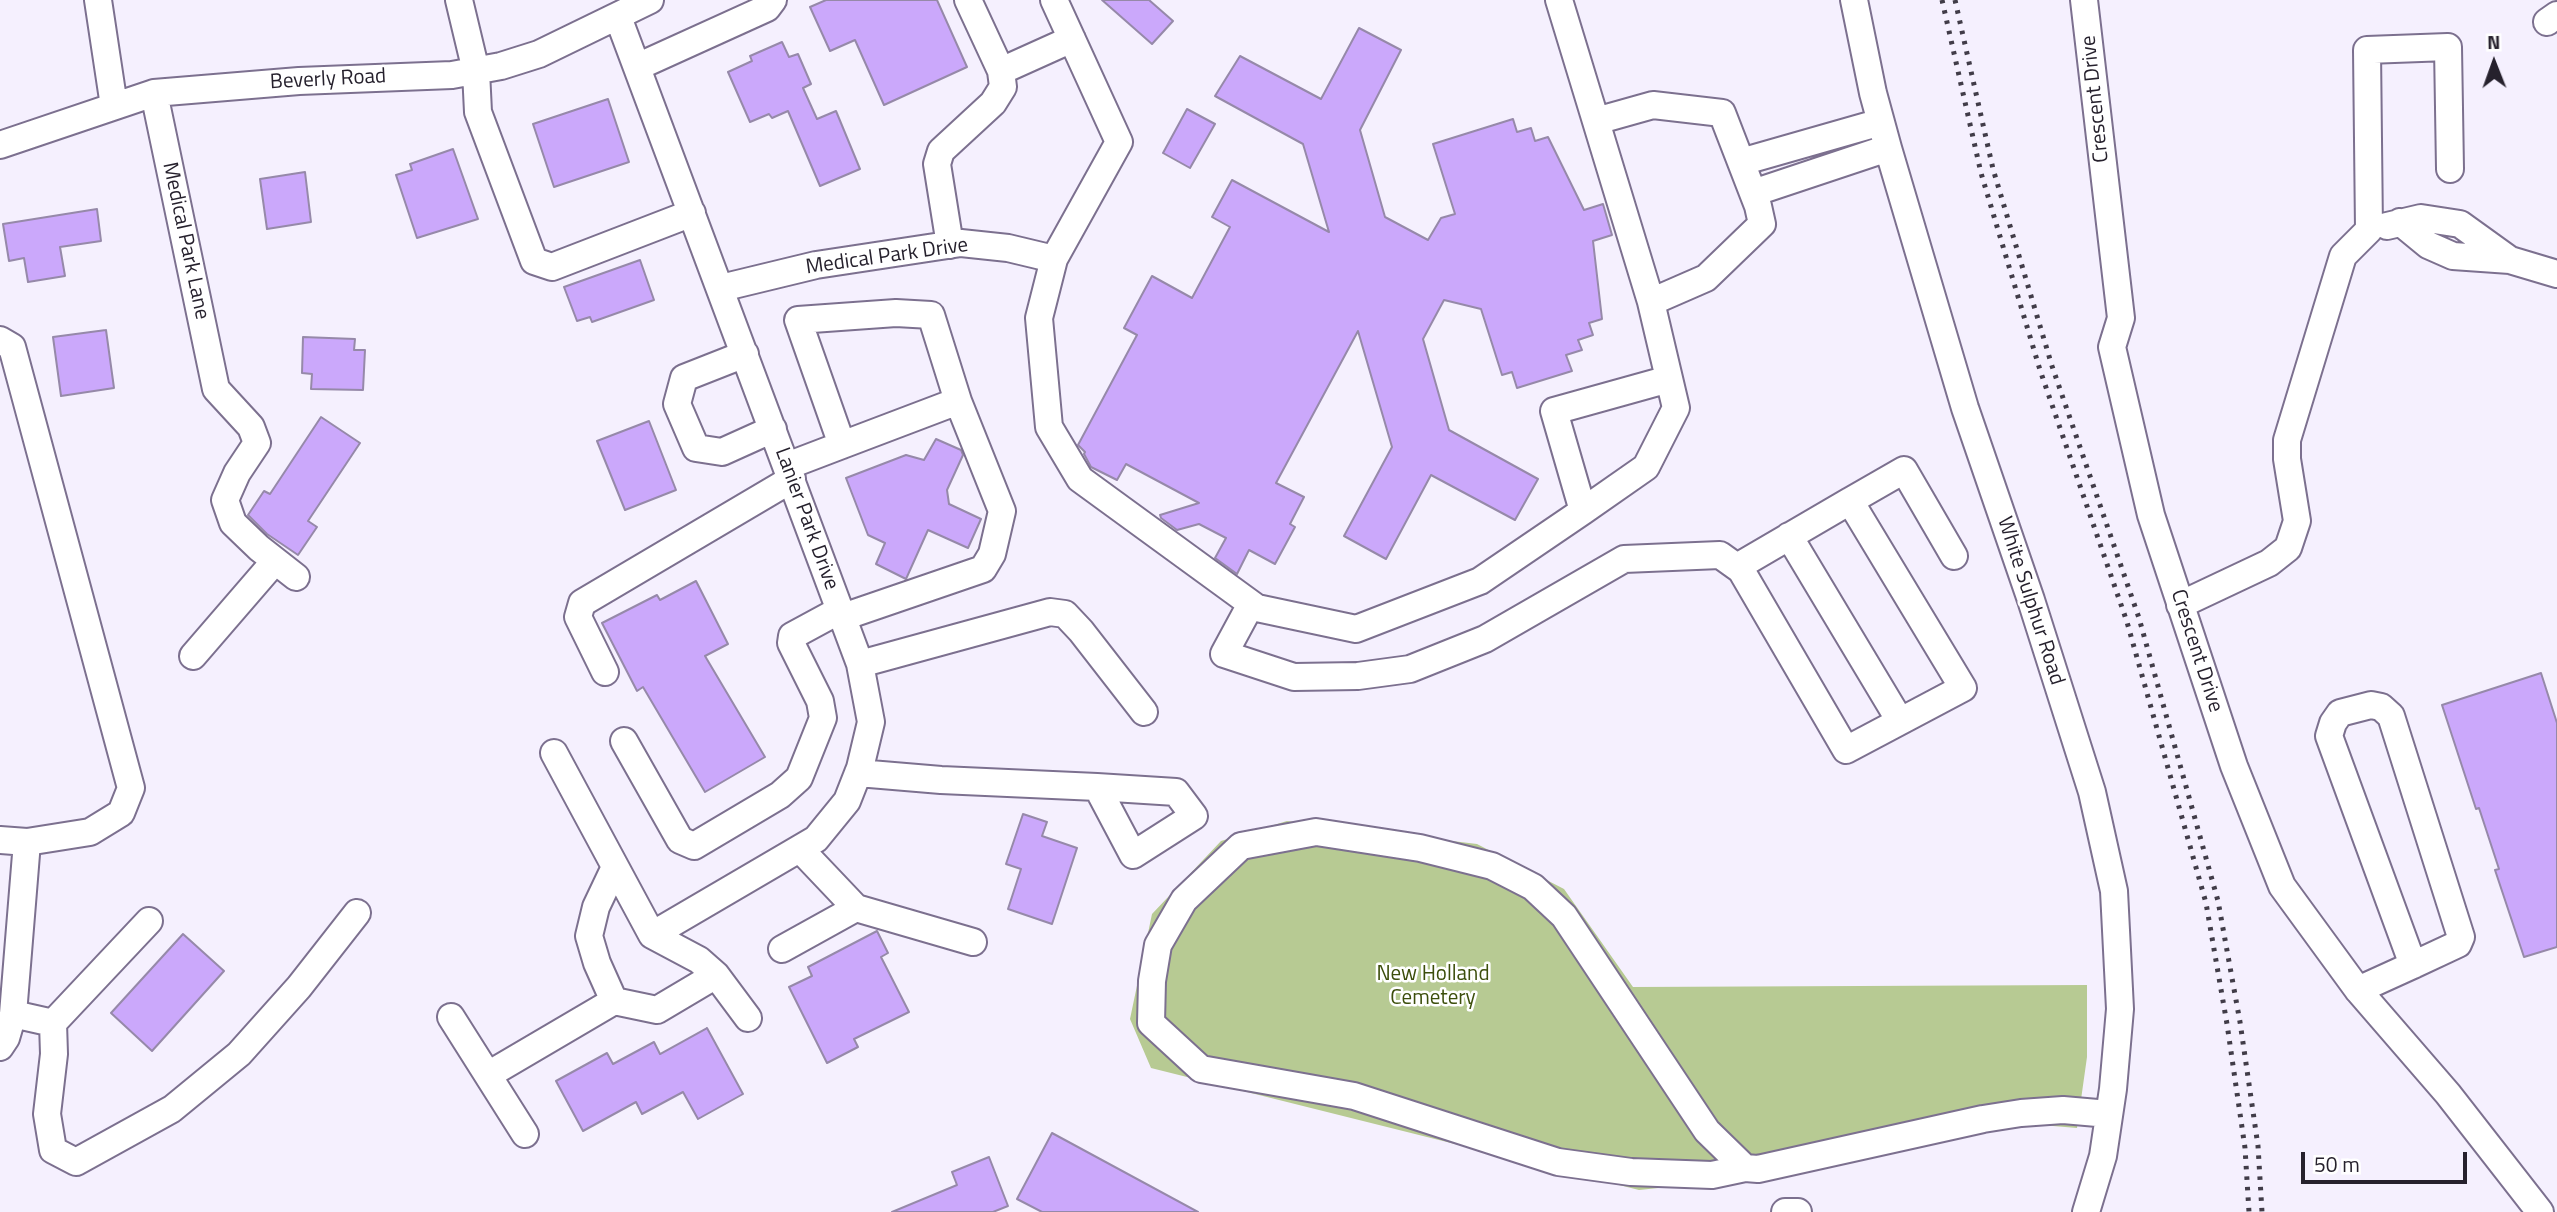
<!DOCTYPE html>
<html>
<head>
<meta charset="utf-8">
<style>
	body { margin:0 }
	#map { position:relative; width:2557px; height:1212px; overflow:hidden; background:#f5f0fe; font-family:"Titillium Web",sans-serif }
	canvas { display:block }
	.north { position:absolute; left:2459px; top:28px; width:70px; height:70px; -webkit-text-stroke:5px #fff; paint-order:stroke; rotate:359deg; font-size:19px; font-weight:700; line-height:28px; text-align:center; color:#26212d }
	.north::after { content:''; display:block; margin:auto; width:24px; height:32px; background:#26212d; clip-path:polygon(50% 0,100% 100%,50% 72%,0 100%) }
	.scale { position:absolute; left:2301px; top:1152px; width:166px; height:32px; box-sizing:border-box; border:4px solid #26212d; border-top:0; padding-left:9px; font-size:21px; line-height:24px; white-space:nowrap; color:#26212d; -webkit-text-stroke:5px #fff; paint-order:stroke }
</style>
</head>
<body>
<div id="map">
<canvas width="2557" height="1212"></canvas>
<div class="north">N</div>
<div class="scale">50 m</div>
</div>
<script>
const g = document.querySelector('canvas').getContext('2d');
g.lineJoin = 'round';
function paint(path, color) { g.fillStyle = color; g.fill(path, 'evenodd'); }
const toPath = rows => new Path2D(rows.map(r => 'M' + r).join(''));
function stroke(path, color, width, dash) { g.strokeStyle = color; g.lineWidth = width; g.lineCap = dash ? 'butt' : 'round'; g.setLineDash(dash || []); g.stroke(path); }
function write(font, color, halo, rows, align = 'center') {
  g.font = font + ' "Titillium Web",sans-serif'; g.lineWidth = 5; g.setLineDash([]); g.textBaseline = 'middle'; g.strokeStyle = halo; g.fillStyle = color; for (const [text, x, y, turn = 0] of rows) {
    g.save(); g.translate(x, y); g.rotate((+turn || 0) * Math.PI / 180); g.textAlign = isNaN(turn) ? turn : align; if (halo) g.strokeText(text, 0, 0); g.fillText(text, 0, 0); g.restore();
  }
}
paint(toPath([
	[1287,821,1477,844,1564,889,1633,987,2087,985,2087,1057,2077,1128,2041,1125,1985,1128,1766,1177,1639,1190,1151,1068,1130,1019,1152,914,1221,841]
]), '#b7ca93');
const building = toPath([
	[826,0,937,0,967,67,884,105,855,40,830,51,810,7,826,0],
	[1102,0,1149,0,1173,21,1152,44,1102,0],
	[1359,28,1401,50,1360,130,1385,217,1428,240,1441,218,1455,214,1433,144,1513,119,1517,132,1531,128,1535,141,1548,137,1584,210,1603,204,1612,235,1593,241,1602,319,1589,323,1593,335,1578,340,1582,350,1566,355,1572,371,1517,388,1512,372,1502,375,1481,309,1444,300,1423,339,1449,430,1538,479,1515,520,1431,475,1386,559,1344,536,1392,447,1358,331,1276,483,1304,497,1290,524,1295,527,1275,564,1249,550,1237,574,1215,558,1226,538,1199,524,1177,530,1161,518,1160,515,1199,503,1126,464,1117,480,1091,467,1084,454,1085,452,1078,445,1137,335,1124,328,1152,276,1192,298,1230,227,1212,217,1232,180,1329,232,1303,144,1215,96,1240,56,1321,99,1359,28],
	[782,42,789,57,798,54,811,84,803,88,817,119,836,111,860,169,820,186,788,111,772,118,769,114,750,122,728,72,752,61,750,56,782,42],
	[608,99,629,162,554,187,533,124,608,99],
	[1187,109,1215,124,1190,168,1163,153,1187,109],
	[453,149,478,219,417,238,396,175,412,170,410,164,453,149],
	[305,172,311,222,267,229,260,179,305,172],
	[97,209,101,241,60,247,65,276,28,282,24,258,9,261,3,224,97,209],
	[640,260,654,300,592,322,590,317,577,321,564,287,640,260],
	[106,330,114,388,61,396,53,337,106,330],
	[303,337,355,339,354,350,365,350,363,390,311,389,312,374,302,373,303,337],
	[321,417,360,443,308,521,317,527,298,555,267,534,248,515,264,491,270,494,321,417],
	[649,421,676,490,625,510,597,441,649,421],
	[936,439,961,450,963,455,947,490,949,504,981,519,968,548,928,530,906,579,876,564,885,543,868,535,846,478,906,455,924,460,936,439],
	[696,581,728,644,705,656,765,757,705,792,643,687,637,691,602,623,657,595,660,600,696,581],
	[2541,673,2557,723,2557,947,2524,957,2495,870,2499,869,2479,808,2476,809,2442,705,2541,673],
	[1023,814,1047,822,1042,836,1077,848,1052,924,1008,909,1021,869,1006,864,1023,814],
	[877,931,888,953,881,957,909,1012,854,1039,858,1047,827,1063,789,987,812,976,808,967,877,931],
	[183,934,224,971,152,1051,111,1013,183,934],
	[707,1028,743,1094,698,1119,683,1092,642,1114,636,1102,583,1131,556,1081,607,1053,613,1064,654,1042,660,1054,707,1028],
	[1052,1133,1198,1212,1042,1212,1017,1199,1052,1133],
	[989,1157,1008,1206,993,1212,892,1212,957,1185,952,1172,989,1157]
]);
paint(building, '#cba8fb');
stroke(building, '#9689a9', 2);
const minor = toPath([
	[98,0,114,106],
	[459,0,476,71,478,112,534,261,552,267,692,213],
	[968,0,1001,71,1072,39],
	[1054,0,1119,142,1054,259,1039,318,1049,427,1080,479,1257,608,1356,629,1480,581,1583,511,1646,467,1676,408,1651,302,1559,0],
	[1854,0,1873,93,1888,148,1965,408,2031,600,2092,792,2114,891,2120,1009,2113,1089,2103,1156,2086,1212],
	[2084,0,2121,318,2112,347,2151,515,2234,766,2282,886,2358,990,2448,1094,2540,1212],
	[618,17,860,664,871,722,860,768,847,801,816,839,652,935],
	[2547,22,2557,15],
	[637,67,767,8,773,0],
	[154,93,216,389,251,427,257,443,237,473,225,500,233,523,259,548,296,577],
	[1596,121,1653,105,1722,113,1758,206,1762,224,1706,278,1651,302],
	[0,145,154,93,299,81,452,75,501,66,539,54,650,0],
	[1741,162,1881,122],
	[1753,193,1888,148],
	[2400,222,2428,245,2453,256,2510,260,2557,274],
	[2387,226,2421,218,2460,224,2510,260],
	[950,245,937,164,941,151,993,103,1003,87,1001,71],
	[721,288,816,265,961,243,1008,248,1054,259],
	[0,340,12,347,131,788,121,813,90,832,27,842,0,840],
	[745,354,684,378,677,404,696,448,722,452,773,429],
	[787,466,842,445,958,401,931,315,896,313,798,320,842,445],
	[1583,511,1554,411,1669,379],
	[1789,536,1900,721],
	[1737,567,1850,501],
	[1251,604,1224,654,1294,677,1358,676,1410,669,1485,639,1624,559,1720,555,1741,570,1846,750,1963,688,1850,501,1904,470,1954,556],
	[2180,605,2269,563,2288,548,2297,521,2287,459,2287,440,2343,256,2369,230,2367,50,2448,47,2450,169],
	[843,617,983,569,992,554,1002,511,958,401],
	[193,656,275,561],
	[860,664,1050,612,1065,614,1081,631,1144,712],
	[605,672,578,617,582,603,792,479],
	[624,741,680,840,694,846,780,795,799,778,823,718,820,701,791,643,792,636,840,610],
	[554,753,652,935,699,960,716,975,748,1018],
	[858,773,941,780,1097,787,1176,792,1194,816,1133,855,1097,787],
	[615,867,596,907,589,936,597,963,614,1001,657,1010,716,975],
	[856,908,973,942],
	[782,949,856,908,800,849],
	[2358,990,2413,965,2458,944,2461,937,2391,716,2381,707,2371,705,2340,713,2333,723,2329,736,2413,965],
	[13,1014,53,1023,54,1054,47,1114,53,1150,76,1162,172,1109,239,1054,299,987,357,913],
	[451,1017,525,1134],
	[53,1023,149,921],
	[0,1047,6,1038,13,1014,27,842],
	[488,1075,614,1001],
	[1745,1168,1712,1175,1631,1172,1558,1162,1354,1096,1201,1069,1151,1023,1152,981,1158,945,1184,900,1241,846,1316,832,1420,848,1492,866,1533,887,1564,916,1707,1131,1745,1168,1758,1169,1983,1119,2021,1113,2063,1110,2109,1114],
	[1785,1212,1798,1212]
]);
stroke(minor, '#7c708f', 30);
stroke(minor, '#fff', 26);
stroke(toPath([
	[1942,0,1981,173,2040,370,2127,622,2206,903,2227,1024,2245,1148,2249,1212],
	[1955,0,1993,169,2052,366,2139,618,2218,901,2240,1022,2258,1146,2262,1212]
]), '#413c48', 5, [3.5, 7]);
write('21px', '#26212d', '#fff', [
	["Beverly Road",328,80,-3],
	["Crescent Drive",2096,99,-96],
	["Medical Park Lane",185,241,78],
	["Medical Park Drive",887,257,-8],
	["Lanier Park Drive",806,519,70],
	["White Sulphur Road",2030,601,72],
	["Crescent Drive",2196,651,72]
]);
write('21px', '#3c4e0b', '#fff', [
	["New Holland",1433,975],
	["Cemetery",1433,999]
]);
</script>
</body>
</html>
